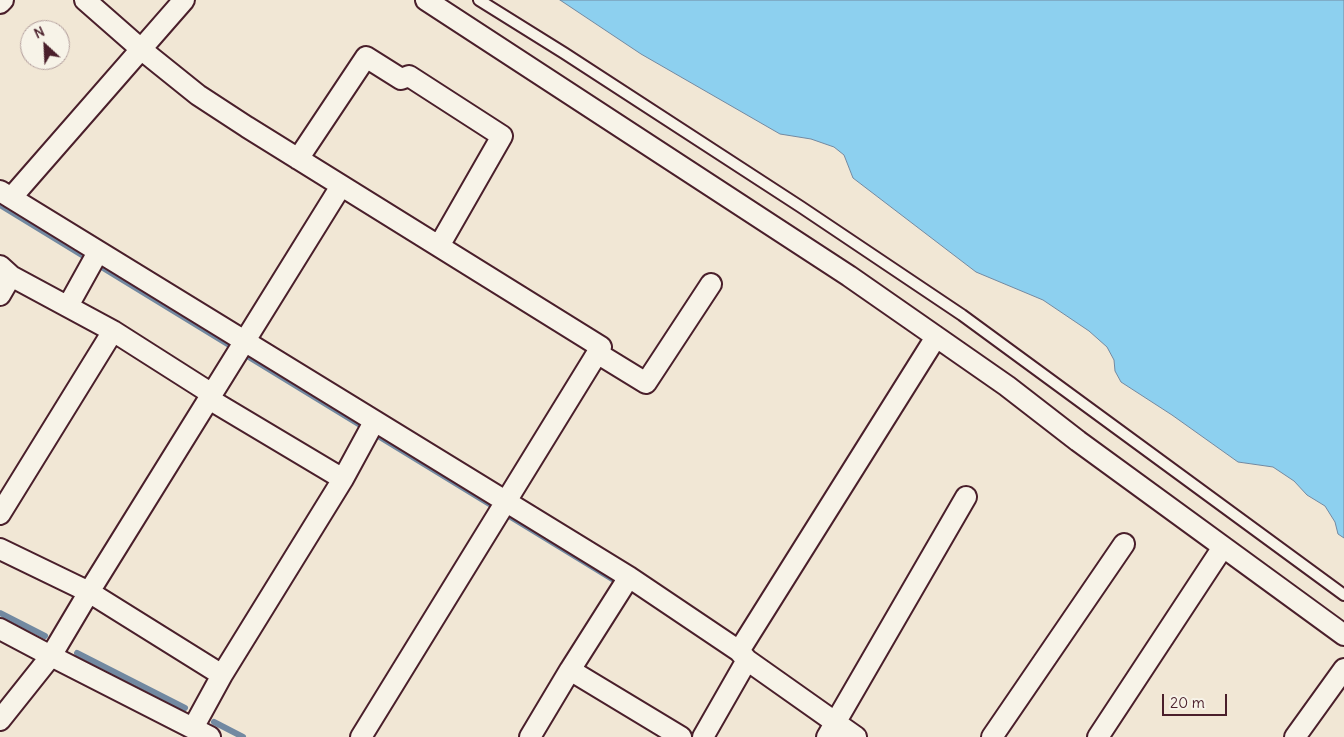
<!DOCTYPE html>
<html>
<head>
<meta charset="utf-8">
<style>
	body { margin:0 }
	#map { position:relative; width:1344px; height:737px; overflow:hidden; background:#f1e7d5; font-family:Delius,sans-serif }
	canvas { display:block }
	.north { position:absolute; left:20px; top:20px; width:50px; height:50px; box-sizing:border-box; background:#f7f3e8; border:1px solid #b29e9c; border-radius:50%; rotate:335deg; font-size:14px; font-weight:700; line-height:20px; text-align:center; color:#4a1f2b }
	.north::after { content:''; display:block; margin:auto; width:18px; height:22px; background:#4a1f2b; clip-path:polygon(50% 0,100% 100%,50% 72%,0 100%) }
	.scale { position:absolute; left:1162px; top:694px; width:65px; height:22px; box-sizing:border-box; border:2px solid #4a1f2b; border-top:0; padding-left:6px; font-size:15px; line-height:18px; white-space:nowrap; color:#4a1f2b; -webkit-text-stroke:4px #f7f3e8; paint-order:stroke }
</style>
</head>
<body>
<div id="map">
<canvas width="1344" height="737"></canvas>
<div class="north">N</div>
<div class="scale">20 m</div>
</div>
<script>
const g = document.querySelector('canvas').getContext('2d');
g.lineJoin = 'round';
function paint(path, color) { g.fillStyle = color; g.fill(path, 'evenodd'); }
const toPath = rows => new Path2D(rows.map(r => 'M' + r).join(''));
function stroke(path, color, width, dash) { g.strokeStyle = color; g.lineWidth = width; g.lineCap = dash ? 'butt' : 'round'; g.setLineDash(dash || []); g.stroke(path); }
const water = toPath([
	[560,0,1344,0,1344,538,1338,534,1335,522,1325,506,1307,495,1294,481,1273,467,1238,462,1172,415,1121,382,1115,371,1114,360,1107,347,1089,331,1043,300,976,272,853,178,844,155,834,147,811,139,780,134,641,54,560,0]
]);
paint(water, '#8dd0ef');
stroke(water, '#7289a1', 1);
stroke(toPath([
	[0,205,622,585],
	[0,613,45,636],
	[77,653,185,708],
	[214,722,243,737]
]), '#7289a1', 6);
const service = toPath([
	[479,0,564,53,801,207,962,315,1344,595]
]);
const minor = toPath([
	[85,0,142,50,198,95,247,127,601,347,361,737],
	[426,0,849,276,1007,386,1078,441,1344,635],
	[0,3,3,0],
	[298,159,366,57,401,79,409,76,502,136,439,246],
	[0,191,629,577,739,651,747,660,856,737],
	[11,198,184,0],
	[0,266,11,276,113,331,212,394],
	[0,295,11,276],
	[68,306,98,252],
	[597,353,646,383,711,284],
	[209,399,343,479],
	[0,514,113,331],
	[0,549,89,592,222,675],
	[0,629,51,656,210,737],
	[739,651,936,337],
	[570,670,681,737],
	[0,720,51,656,89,592,341,186],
	[193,728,222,675,343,479,374,422],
	[530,737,570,670,629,577],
	[703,737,747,660],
	[827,737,966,497],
	[992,737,1124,544],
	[1098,737,1223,547],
	[1295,737,1344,669]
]);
stroke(service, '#4a1f2b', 14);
stroke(minor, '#4a1f2b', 24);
stroke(service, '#f7f3e8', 10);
stroke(minor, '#f7f3e8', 20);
</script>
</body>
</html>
